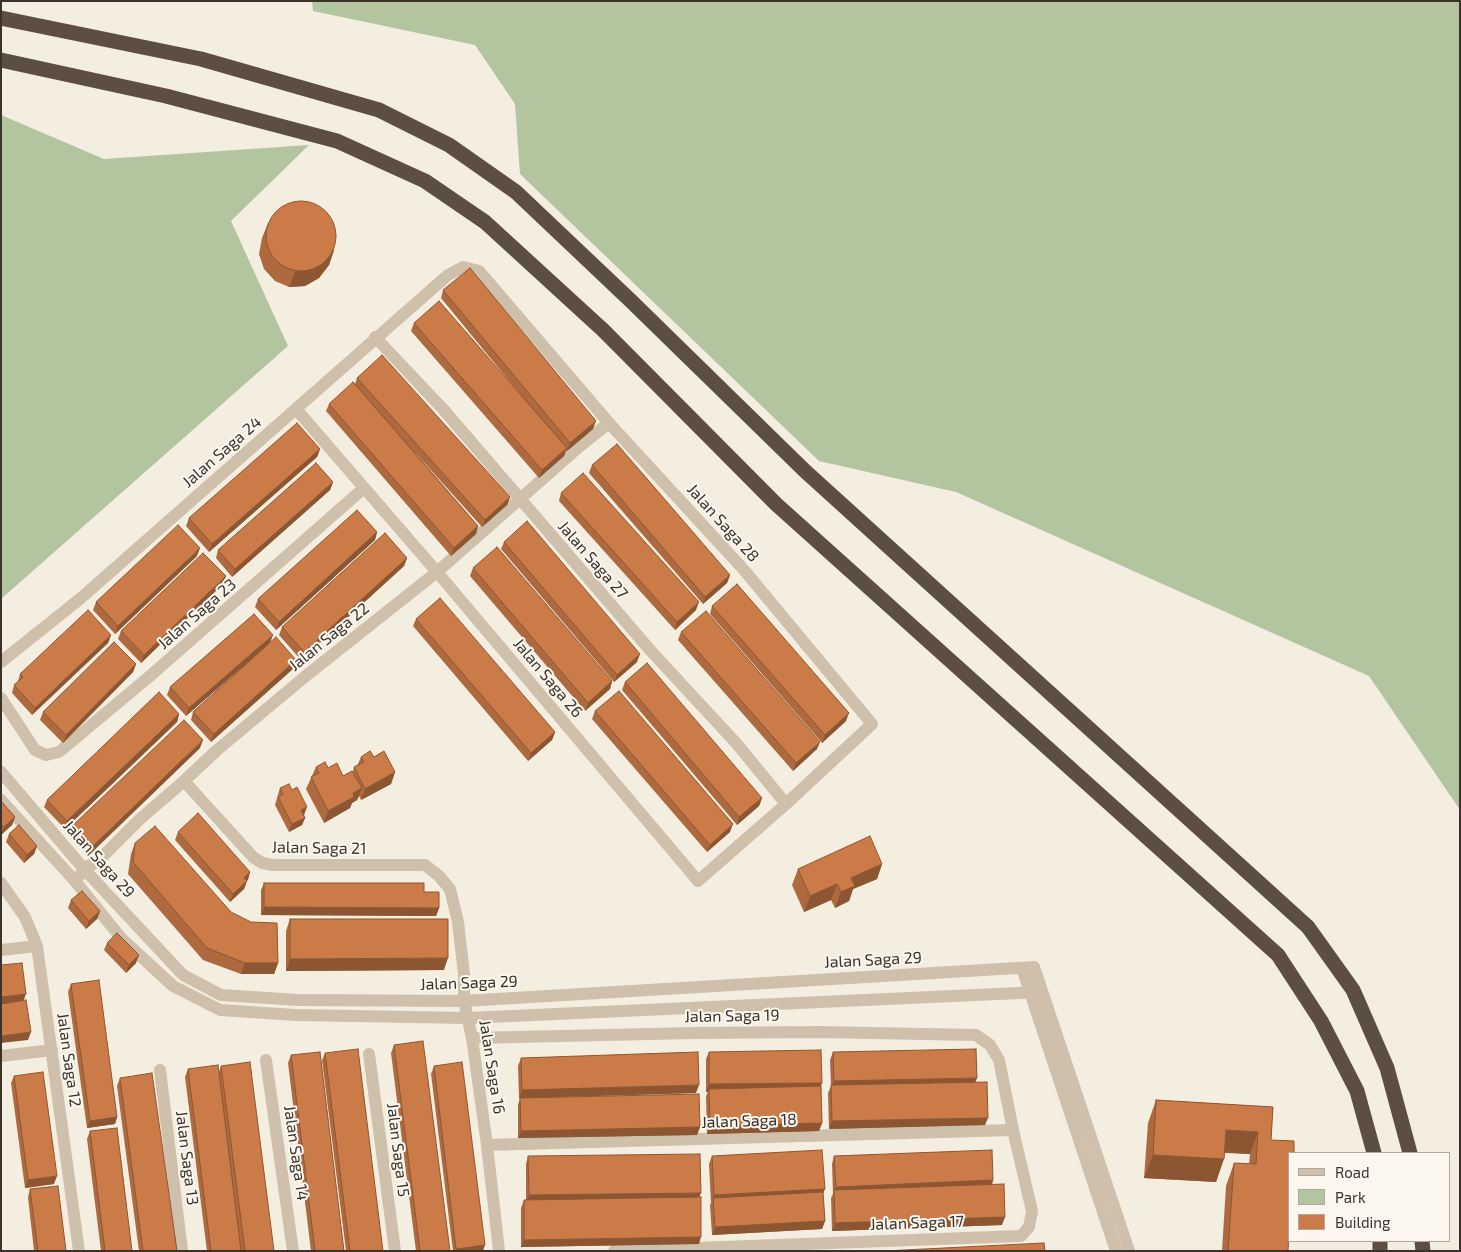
<!DOCTYPE html>
<html>
<head>
<meta charset="utf-8">
<style>
	body { margin:0 }
	#map { position:relative; width:1461px; height:1252px; overflow:hidden; background:#f4eee0; font-family:"Exo 2",sans-serif }
	canvas { display:block }
	.frame { position:absolute; inset:0; border:2px solid #3b322b; pointer-events:none }
	.legend { position:absolute; left:1288px; top:1152px; width:162px; height:90px; box-sizing:border-box; background:#fbf7ee; border:1px solid #aea8a0; margin:0; padding:6px 9px; list-style:none; font-size:15px; color:#3b322b }
	.legend li { display:flex; align-items:center; gap:10px; height:25px }
	.legend b { width:25px; border:1px solid #aea8a0 }
</style>
</head>
<body>
<div id="map">
<canvas width="1461" height="1252"></canvas>
<div class="frame"></div>
<ul class="legend">
<li><b style="height:6px;background:#cec0ab"></b>Road</li>
<li><b style="height:14px;background:#b3c59f"></b>Park</li>
<li><b style="height:14px;background:#ca7b48"></b>Building</li>
</ul>
</div>
<script>
const g = document.querySelector('canvas').getContext('2d');
g.lineJoin = 'round';
function paint(path, color) { g.fillStyle = color; g.fill(path, 'evenodd'); }
const toPath = rows => new Path2D(rows.map(r => 'M' + r).join(''));
function stroke(path, color, width, dash) { g.strokeStyle = color; g.lineWidth = width; g.lineCap = dash ? 'butt' : 'round'; g.setLineDash(dash || []); g.stroke(path); }
function write(font, color, halo, rows, align = 'center') {
  g.font = font + ' "Exo 2",sans-serif'; g.lineWidth = 4; g.setLineDash([]); g.textBaseline = 'middle'; g.strokeStyle = halo; g.fillStyle = color; for (const [text, x, y, turn = 0] of rows) {
    g.save(); g.translate(x, y); g.rotate((+turn || 0) * Math.PI / 180); g.textAlign = isNaN(turn) ? turn : align; if (halo) g.strokeText(text, 0, 0); g.fillText(text, 0, 0); g.restore();
  }
}
paint(toPath([
	[312,1,1460,1,1460,810,1369,676,956,492,819,461,520,174,515,104,475,45,313,11],
	[1,115,104,159,309,145,231,221,288,346,1,599]
]), '#b3c59f');
stroke(toPath([
	[375,337,443,409,650,650,737,744,786,804],
	[1,662,81,598,448,275,463,267,479,271,609,423,744,570,872,724,786,804,698,881,437,572,296,409],
	[1,698,35,750,46,755,59,752,150,676,364,488],
	[1,772,84,869,183,975,221,995,298,1000,464,1001,1034,967,1129,1251],
	[184,781,253,857,262,863,273,865,425,865,439,876,450,889,458,922,464,974,464,1001,472,1038,487,1145,499,1251],
	[1,800,75,881,122,939,173,986,220,1010,296,1015,468,1018,1042,992],
	[80,875,84,869,99,860,140,819,184,781,216,751,307,675,437,572,580,446,609,423],
	[1,883,25,917,37,946,79,1251],
	[1,950,37,946],
	[1022,968,1116,1251],
	[472,1038,694,1033,819,1032,976,1035,990,1045,999,1060,1013,1130,1032,1211,1029,1227,1021,1236,614,1251],
	[369,1054,395,1251],
	[1,1056,52,1050],
	[266,1060,293,1251],
	[160,1070,182,1251],
	[487,1145,1013,1130]
]), '#cec0ab', 12);
stroke(toPath([
	[1,18,201,59,379,110,449,145,516,192,631,301,805,471,1308,927,1353,990,1387,1068,1410,1153],
	[1,60,166,96,337,141,425,181,485,222,603,330,776,504,1278,955,1321,1021,1357,1091,1374,1153],
	[1380,1241,1380,1251],
	[1422,1241,1423,1251]
]), '#5c4e41', 15);
paint(toPath([
	[268,223,334,250,329,265,319,278,305,286,289,287,275,281,264,269,259,254,262,238],
	[443,290,593,429,567,451,566,450,564,456,539,478,411,331,414,323,528,404,441,298],
	[357,378,510,497,507,505,482,527,411,448,478,526,476,534,451,556,326,411,329,404,355,384],
	[320,449,317,457,209,552,186,526,189,518],
	[592,465,730,575,727,583,703,604,589,473],
	[333,482,330,490,232,577,216,558,218,550],
	[561,493,696,610,675,630,559,501],
	[377,532,375,540,276,630,255,607,258,599],
	[504,542,637,662,614,682,501,549],
	[197,556,115,634,93,610,96,602],
	[407,558,404,566,301,660,279,635,282,627],
	[473,568,612,681,610,689,585,711,470,576],
	[223,584,141,663,118,639,121,631],
	[712,606,846,721,822,743,710,614],
	[416,619,555,732,552,740,528,761,413,626],
	[681,632,817,749,793,771,678,640],
	[111,635,108,643,32,715,12,693,14,685,18,682,20,674],
	[270,642,296,660,294,668,211,742,191,720,193,712,256,655,186,716,167,695,170,687],
	[136,664,133,672,63,743,40,720,43,712],
	[625,682,762,798,759,806,737,825,622,690],
	[595,711,730,832,707,852,592,719],
	[179,714,177,722,65,829,44,807,47,800],
	[200,748,88,856,69,835,71,827],
	[361,757,374,757,395,772,391,784,361,800,359,796,357,800,352,803,350,808,324,823,306,789,316,767,328,768,343,776,353,771,354,767,357,766],
	[280,788,292,790,304,815,305,818,302,825,289,832,275,805],
	[1,801,15,817,12,825,1,835],
	[178,832,250,872,244,889,230,902,175,840],
	[9,834,37,846,34,854,24,863,6,842],
	[135,843,231,912,278,963,274,974,241,974,203,960,128,874,131,854],
	[882,864,877,879,853,889,849,901,835,908,831,900,804,912,792,885,798,869],
	[264,883,424,892,439,908,436,916,261,915,261,890],
	[71,900,100,911,97,919,86,929,68,908],
	[290,919,444,970,286,971,286,931],
	[107,943,136,963,126,973,104,950],
	[71,984,117,1117,115,1124,87,1128,68,992],
	[394,1045,450,1251,416,1251,391,1053],
	[709,1052,822,1083,820,1086,822,1123,819,1131,707,1134,706,1096,708,1092,706,1092,706,1059],
	[833,1052,975,1082,985,1125,829,1129,828,1093,831,1086,830,1060],
	[325,1053,383,1251,346,1251,322,1060],
	[291,1055,344,1251,311,1251,288,1063],
	[521,1058,696,1093,562,1097,700,1127,697,1135,518,1138,518,1105,520,1098,519,1098,518,1066],
	[221,1066,274,1251,207,1251,185,1077,188,1069,219,1072],
	[434,1066,483,1251,453,1251,431,1074],
	[14,1076,54,1184,25,1188,11,1083],
	[120,1078,177,1251,139,1251,117,1086],
	[1156,1100,1273,1107,1271,1140,1288,1251,1222,1251,1226,1186,1234,1163,1249,1164,1250,1154,1225,1153,1216,1182,1144,1178,1148,1123],
	[90,1131,132,1251,101,1251,87,1139],
	[528,1156,699,1197,699,1244,521,1247,521,1208,524,1200,526,1200,526,1164],
	[712,1156,825,1189,823,1192,825,1221,822,1229,712,1235,710,1205,711,1203,709,1164],
	[834,1156,993,1180,992,1185,1002,1225,832,1231,831,1198,833,1194,832,1164],
	[30,1189,66,1251,34,1251,28,1197]
]), '#ae6a3e');
paint(toPath([
	[334,250,329,265,319,278,305,286,289,287,295,272],
	[596,421,593,429,567,451,570,443],
	[567,448,564,456,539,478,542,470],
	[320,449,317,457,209,552,212,544],
	[333,482,330,490,232,577,235,569],
	[510,497,507,505,482,527,485,520],
	[478,526,476,534,451,556,454,548],
	[377,532,375,540,276,630,279,622],
	[200,548,197,556,115,634,118,626],
	[407,558,404,566,301,660,304,652],
	[730,575,727,583,703,604,705,597],
	[226,576,223,584,141,663,144,655],
	[699,602,696,610,675,630,677,622],
	[111,635,108,643,32,715,35,708],
	[273,635,270,643,186,716,189,708],
	[640,654,637,662,614,682,617,675],
	[296,660,294,668,211,742,214,734],
	[136,664,133,672,63,743,66,735],
	[612,681,610,689,585,711,588,703],
	[849,713,846,721,822,743,825,735],
	[179,714,177,722,65,829,67,821],
	[555,732,552,740,528,761,531,753],
	[203,740,200,748,88,856,91,848],
	[820,742,817,749,793,771,796,763],
	[395,772,391,784,361,800,365,789],
	[362,788,357,800,352,803,350,808,324,823,328,811,353,793],
	[762,798,759,806,737,825,739,817],
	[307,807,304,815,298,818,301,810],
	[15,817,12,825,1,835,4,827],
	[305,818,302,825,289,832,292,824],
	[733,824,730,832,707,852,710,845],
	[37,846,34,854,24,863,27,855],
	[882,864,877,879,853,889,849,901,835,908,841,892,851,878],
	[250,872,248,880,241,886,244,878],
	[247,881,244,889,230,902,233,894],
	[837,884,831,900,804,912,810,896],
	[264,907,439,908,436,916,261,915],
	[100,911,97,919,86,929,89,921],
	[139,955,136,963,126,973,129,965],
	[448,958,444,970,286,971,290,959],
	[245,963,278,963,274,974,241,974],
	[26,994,23,1002,1,1005,1,997],
	[31,1032,28,1040,1,1043,1,1036],
	[977,1078,974,1086,831,1089,834,1081],
	[822,1083,819,1090,709,1089,708,1092,706,1092,709,1084],
	[699,1085,696,1093,519,1098,522,1090],
	[117,1117,115,1124,87,1128,90,1121],
	[988,1118,985,1125,829,1129,832,1121],
	[822,1123,819,1131,707,1134,710,1126],
	[700,1127,697,1135,518,1138,521,1131],
	[1226,1130,1258,1132,1250,1154,1218,1152],
	[1153,1155,1224,1159,1216,1182,1144,1178],
	[57,1176,54,1184,25,1188,28,1180],
	[993,1180,991,1188,834,1190,836,1187],
	[825,1189,822,1196,713,1198,714,1195],
	[701,1193,698,1200,526,1203,529,1195],
	[1005,1217,1002,1225,832,1231,835,1223],
	[825,1221,822,1229,712,1235,715,1227],
	[701,1237,699,1244,521,1247,524,1240],
	[485,1245,483,1251,455,1251,456,1249]
]), '#8d5632');
const building = toPath([
	'266 236a35 35 0 1 1 70 0a35 35 0 1 1-70 0Z',
	[470,268,596,421,570,443,443,290,470,268],
	[439,301,567,448,542,470,414,323,439,301],
	[382,355,510,497,485,520,357,378,382,355],
	[353,382,478,526,454,548,329,404,353,382],
	[297,423,320,449,212,544,189,518,297,423],
	[617,444,730,575,705,597,592,465,617,444],
	[316,463,333,482,235,569,218,550,316,463],
	[583,473,699,602,677,622,561,493,583,473],
	[357,510,377,532,279,622,258,599,357,510],
	[527,521,640,654,617,675,504,542,527,521],
	[178,525,200,548,118,626,96,602,178,525],
	[385,533,407,558,304,652,282,627,385,533],
	[497,547,612,681,588,703,473,568,497,547],
	[203,553,226,576,144,655,121,631,203,553],
	[737,584,849,713,825,735,712,606,737,584],
	[440,598,555,732,531,753,416,619,440,598],
	[88,610,111,635,35,708,14,685,23,677,20,674,88,610],
	[706,611,820,742,796,763,681,632,706,611],
	[254,614,273,635,189,708,170,687,254,614],
	[276,637,296,660,214,734,193,712,276,637],
	[114,642,136,664,66,735,43,712,114,642],
	[647,663,762,798,739,817,625,682,647,663],
	[619,691,733,824,710,845,595,711,619,691],
	[159,692,179,714,67,821,47,800,159,692],
	[184,720,203,740,91,848,71,827,184,720],
	[370,751,374,757,384,751,395,772,365,789,354,767,364,762,361,757,370,751],
	[325,762,328,768,337,763,343,776,352,771,362,788,353,793,354,797,328,811,311,777,319,773,316,767,325,762],
	[289,784,292,790,297,787,307,807,301,810,305,818,292,824,278,797,283,794,280,788,289,784],
	[1,801,15,817,4,827,1,824,1,801],
	[198,813,250,872,244,878,247,881,233,894,178,832,198,813],
	[19,825,37,846,27,855,9,834,19,825],
	[155,826,231,912,251,922,277,923,278,963,245,963,207,948,133,862,135,843,155,826],
	[870,836,882,864,851,878,855,886,841,892,837,884,810,896,798,869,870,836],
	[264,883,424,883,424,892,439,892,439,908,264,907,264,883],
	[82,891,100,911,89,921,71,900,82,891],
	[290,919,448,919,448,958,290,959,290,919],
	[117,933,139,955,129,965,107,943,117,933],
	[22,963,26,994,1,997,1,965,22,963],
	[99,980,117,1117,90,1121,71,984,99,980],
	[26,1000,31,1032,1,1036,1,1004,26,1000],
	[423,1041,450,1251,420,1251,394,1045,423,1041],
	[358,1049,383,1251,350,1251,325,1053,358,1049],
	[976,1049,977,1078,834,1081,833,1052,976,1049],
	[821,1050,822,1083,709,1084,709,1052,821,1050],
	[320,1052,344,1251,315,1251,291,1055,320,1052],
	[698,1052,699,1085,522,1090,521,1058,698,1052],
	[250,1062,274,1251,245,1251,221,1066,250,1062],
	[462,1062,485,1245,456,1249,434,1066,462,1062],
	[218,1065,241,1251,211,1251,188,1069,218,1065],
	[43,1072,57,1176,28,1180,14,1076,43,1072],
	[152,1073,177,1251,143,1251,120,1078,152,1073],
	[987,1082,988,1118,832,1121,831,1085,987,1082],
	[821,1086,822,1123,710,1126,709,1089,821,1086],
	[699,1094,700,1127,521,1131,520,1098,699,1094],
	[1156,1100,1273,1107,1271,1140,1294,1141,1294,1153,1290,1153,1290,1216,1288,1251,1228,1251,1234,1163,1256,1164,1258,1132,1226,1130,1224,1159,1153,1155,1156,1100],
	[117,1128,132,1251,105,1251,90,1131,117,1128],
	[822,1150,825,1189,714,1195,712,1156,822,1150],
	[992,1150,993,1180,836,1187,834,1156,992,1150],
	[700,1154,701,1193,529,1195,528,1156,700,1154],
	[1004,1184,1005,1217,835,1223,834,1190,1004,1184],
	[58,1186,66,1251,38,1251,30,1189,58,1186],
	[823,1192,825,1221,715,1227,713,1198,823,1192],
	[701,1197,701,1237,524,1240,524,1200,701,1197],
	[1044,1243,1045,1251,884,1251,1044,1243]
]);
paint(building, '#ca7b48');
stroke(building, '#8d5632', 1);
write('16px', '#3b322b', '#fbf7ee', [
	["Jalan Saga 24",222,452,-41],
	["Jalan Saga 28",723,523,48],
	["Jalan Saga 27",593,560,49],
	["Jalan Saga 23",197,614,-41],
	["Jalan Saga 22",329,637,-39],
	["Jalan Saga 26",548,678,50],
	["Jalan Saga 21",319,848,1],
	["Jalan Saga 29",99,859,48],
	["Jalan Saga 29",873,960,-3],
	["Jalan Saga 29",469,983,-2],
	["Jalan Saga 19",732,1016,-1],
	["Jalan Saga 12",69,1060,82],
	["Jalan Saga 16",492,1067,81],
	["Jalan Saga 18",749,1121,-2],
	["Jalan Saga 15",398,1150,83],
	["Jalan Saga 14",296,1153,82],
	["Jalan Saga 13",187,1158,83],
	["Jalan Saga 17",917,1223,-2]
]);
</script>
</body>
</html>
